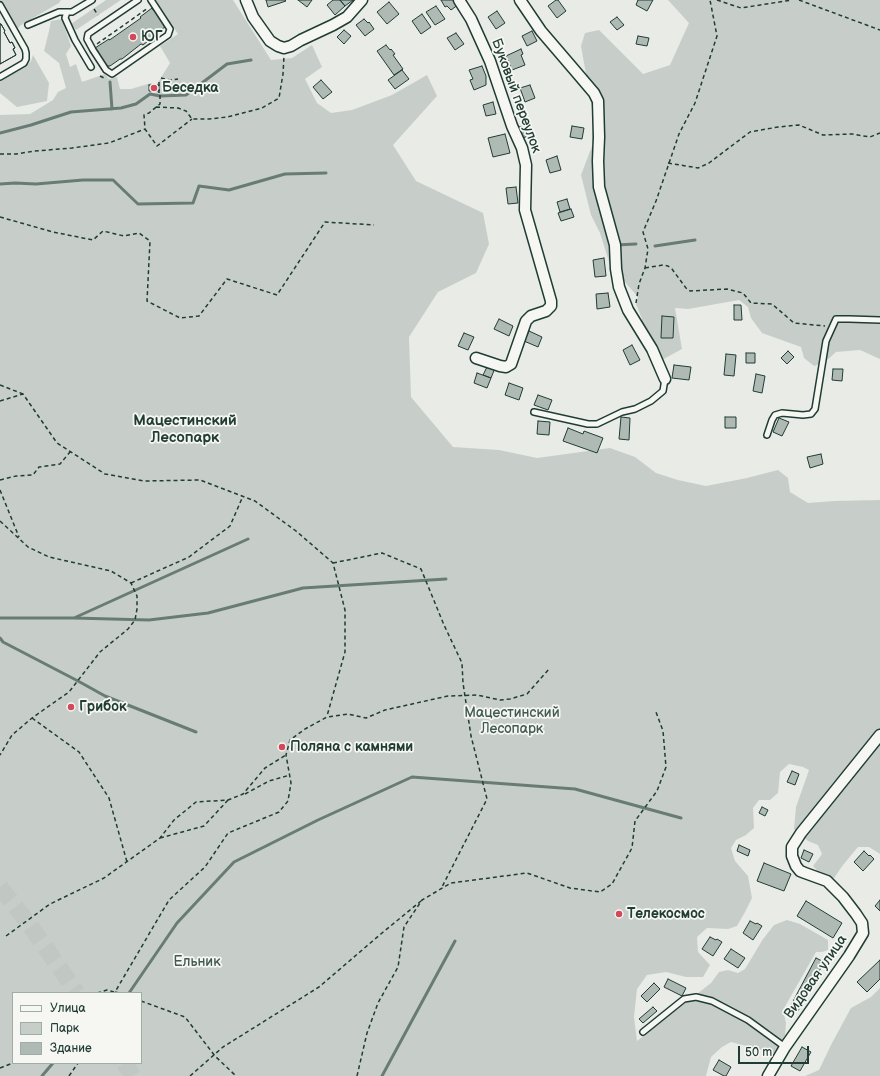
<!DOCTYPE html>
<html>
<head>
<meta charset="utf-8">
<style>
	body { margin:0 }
	#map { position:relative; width:880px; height:1076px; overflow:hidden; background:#e9ebe7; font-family:"Balsamiq Sans",sans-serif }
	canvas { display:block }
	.legend { position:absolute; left:12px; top:992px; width:130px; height:72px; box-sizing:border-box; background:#f6f6f2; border:1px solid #a0aca6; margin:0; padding:5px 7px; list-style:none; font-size:12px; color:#1f3d34 }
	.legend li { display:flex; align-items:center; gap:8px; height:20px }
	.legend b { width:20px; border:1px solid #a0aca6 }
	.scale { position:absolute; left:738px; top:1046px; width:71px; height:18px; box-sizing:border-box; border:2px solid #1f3d34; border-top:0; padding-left:5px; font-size:12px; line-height:14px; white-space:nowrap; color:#1f3d34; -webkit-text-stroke:3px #f6f6f2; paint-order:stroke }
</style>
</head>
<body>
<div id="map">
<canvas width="880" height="1076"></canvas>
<ul class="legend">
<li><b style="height:5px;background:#f6f6f2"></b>Улица</li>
<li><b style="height:11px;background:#c7cec9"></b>Парк</li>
<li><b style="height:11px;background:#b0bab5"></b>Здание</li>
</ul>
<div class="scale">50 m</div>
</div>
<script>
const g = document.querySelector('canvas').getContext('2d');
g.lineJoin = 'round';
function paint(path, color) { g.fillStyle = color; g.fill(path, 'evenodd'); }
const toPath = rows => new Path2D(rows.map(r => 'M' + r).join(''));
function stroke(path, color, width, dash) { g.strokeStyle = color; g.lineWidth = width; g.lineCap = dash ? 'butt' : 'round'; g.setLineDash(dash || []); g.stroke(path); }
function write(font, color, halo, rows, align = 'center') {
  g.font = font + ' "Balsamiq Sans",sans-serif'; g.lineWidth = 3.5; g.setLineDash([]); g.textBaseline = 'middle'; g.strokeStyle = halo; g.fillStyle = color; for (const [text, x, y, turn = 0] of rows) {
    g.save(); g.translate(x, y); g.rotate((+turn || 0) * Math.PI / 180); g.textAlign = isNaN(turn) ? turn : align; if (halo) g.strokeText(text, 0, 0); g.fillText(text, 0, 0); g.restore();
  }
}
paint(toPath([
	[0,0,61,0,59,3,21,25,16,30],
	[106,0,121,0,76,30,71,24],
	[155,0,233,0,271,60,292,58,312,45,322,67,305,79,317,103,331,113,352,110,392,95,427,75,437,96,393,145,416,181,483,213,489,244,476,273,438,292,409,337,411,397,453,447,499,450,537,458,610,448,635,457,656,473,678,480,706,486,747,478,778,470,788,478,790,492,808,503,834,501,880,500,880,854,869,847,858,847,843,865,832,881,823,877,813,866,822,854,818,845,808,841,794,829,796,807,809,770,803,767,789,764,780,772,778,793,770,800,759,800,753,808,754,828,746,835,736,840,731,848,735,861,748,876,752,898,745,912,737,926,728,929,707,928,697,937,698,952,710,965,703,977,686,977,666,972,647,975,637,989,634,1017,637,1041,711,983,719,972,728,970,738,973,745,969,763,939,774,925,787,920,800,924,828,940,828,950,822,952,816,952,783,1010,786,1023,785,1035,774,1053,731,1042,722,1047,711,1057,706,1076,0,1076,0,115,30,114,53,100,58,92,66,88,59,63,44,51,49,31,51,21,62,19,71,46,66,54,70,67,76,64,82,82,105,74,109,79,117,77,120,89,131,89,151,83,157,84,170,63,160,46,178,34],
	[13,993,141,993,141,1063,13,1063],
	[668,0,880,0,880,359,860,350,836,352,824,363,814,366,804,358,801,347,762,333,751,318,748,307,739,300,688,309,675,308,682,349,658,362,643,335,642,319,636,304,638,297,610,265,600,233,591,215,581,175,592,146,593,113,581,46,585,33,599,30,643,74,670,65,689,23],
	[33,55,49,83,47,101,17,107,0,93,0,82,26,66,31,61],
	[880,988,880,1076,805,1076,819,1070,832,1043,851,1008,871,997]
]), '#c7cec9');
stroke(toPath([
	[110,82,112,109],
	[0,133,31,125,71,112,121,108,136,104,150,94,160,96,186,95,227,64,251,60],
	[0,184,15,183,36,184,83,180,113,180,138,204,193,203,199,186,229,190,285,174,326,173],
	[616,245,636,244],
	[655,246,695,240],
	[0,618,74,618,248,539],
	[74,618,149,620,208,613,303,588,446,579],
	[0,638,3,642,78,681,105,696,196,732],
	[129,993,177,923,234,862,318,820,412,777,575,789,681,818],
	[42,1076,53,1063],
	[382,1076,455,941]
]), '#687c75', 3);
const building = toPath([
	[266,0,285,0,286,1,268,7,266,0],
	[298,0,312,0,307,7,298,0],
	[333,0,340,0,345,6,335,15,327,5,333,0],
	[340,0,353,0,345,6,340,0],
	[441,0,456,0,459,4,451,10,447,6,445,7,441,0],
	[556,0,558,0,566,11,557,18,548,6,556,0],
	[638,0,653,0,647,11,636,5,638,0],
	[389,2,399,14,387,24,377,12,389,2],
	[436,6,445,19,435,25,426,12,436,6],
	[152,8,153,10,155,10,165,24,165,27,152,36,152,38,143,45,141,44,122,59,120,59,110,66,106,66,96,52,97,50,95,48,109,39,109,40,111,39,141,18,140,17,152,8],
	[497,11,505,23,496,29,488,17,497,11],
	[422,14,431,27,421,34,412,21,422,14],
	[617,17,624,25,617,30,610,22,617,17],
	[364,19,368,23,369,22,374,29,365,36,356,25,364,19],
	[0,24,1,24,5,31,4,32,10,43,12,42,15,48,13,49,16,55,0,64,0,24],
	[0,24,1,24,5,31,4,32,10,43,12,42,15,48,13,49,16,55,0,64,0,24],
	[344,30,351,36,344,44,337,37,344,30],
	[532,31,537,41,527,46,522,36,532,31],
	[456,33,464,44,455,50,447,38,456,33],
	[638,36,649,38,647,46,636,44,638,36],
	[386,45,390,50,391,49,395,54,393,55,403,69,394,75,377,51,386,45],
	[521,49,523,54,521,55,525,65,512,70,506,56,521,49],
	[482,66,486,76,486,85,474,90,470,80,473,79,469,70,482,66],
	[402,70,409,79,395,89,388,80,402,70],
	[321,80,332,92,323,99,313,87,321,80],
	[149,85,159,85,159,91,149,91,149,85],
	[530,85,535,98,525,102,520,88,530,85],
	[493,102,496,114,486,116,483,105,493,102],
	[526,125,529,136,522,138,519,127,526,125],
	[572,126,584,128,582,139,570,137,572,126],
	[505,134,510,153,493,157,488,138,505,134],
	[557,156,561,170,550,173,546,160,557,156],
	[516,187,518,203,508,204,506,188,516,187],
	[567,199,570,209,560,212,557,202,567,199],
	[571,209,574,217,561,221,558,213,571,209],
	[604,258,606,276,595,277,593,260,604,258],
	[608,293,610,307,597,309,596,294,608,293],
	[734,305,741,305,742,320,734,320,734,305],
	[662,316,674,317,673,338,661,338,662,316],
	[499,319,513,326,509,336,494,329,499,319],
	[529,331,542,337,538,347,524,341,529,331],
	[464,333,474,337,468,350,458,346,464,333],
	[632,345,640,360,630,365,623,350,632,345],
	[788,351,794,357,787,364,781,358,788,351],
	[746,353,755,353,755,363,746,363,746,353],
	[726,354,736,355,734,376,724,375,726,354],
	[488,365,495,368,491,378,483,375,488,365],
	[674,365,691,367,689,380,672,378,674,365],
	[833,369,843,369,842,381,832,380,833,369],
	[477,373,491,378,487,388,474,383,477,373],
	[756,374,765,376,762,393,753,391,756,374],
	[509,383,523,388,519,400,505,395,509,383],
	[538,395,552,400,548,410,534,405,538,395],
	[621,417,630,418,629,440,619,439,621,417],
	[725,417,736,417,736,428,725,428,725,417],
	[779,418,789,422,782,436,773,432,779,418],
	[538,421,550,422,549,435,537,434,538,421],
	[568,428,583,434,584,431,603,438,597,453,563,441,568,428],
	[821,454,823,464,810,468,807,457,821,454],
	[792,771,799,774,795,785,787,782,792,771],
	[762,807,768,810,765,816,759,813,762,807],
	[739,845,750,850,748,856,737,851,739,845],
	[804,850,813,854,809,862,801,858,804,850],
	[864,851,869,856,870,855,874,859,863,871,854,862,864,851],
	[764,863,791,874,784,891,757,881,764,863],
	[880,900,880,911,875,906,880,900],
	[806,901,842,923,833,938,797,916,806,901],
	[750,921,756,924,757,923,762,926,753,940,743,933,750,921],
	[710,937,716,940,717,939,722,942,713,956,702,949,710,937],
	[731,949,745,958,738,968,724,959,731,949],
	[816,958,824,962,798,1011,790,1007,816,958],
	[880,960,880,979,867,992,857,982,880,960],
	[668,979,686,988,682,996,664,987,668,979],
	[654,983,660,989,647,1002,641,996,654,983],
	[653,1007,657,1011,643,1023,639,1019,653,1007],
	[802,1047,811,1052,800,1071,791,1066,802,1047],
	[719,1060,731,1067,726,1076,724,1076,713,1070,719,1060]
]);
paint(building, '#b0bab5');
stroke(building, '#1f3d34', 1);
stroke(toPath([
	[0,887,29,924,77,993],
	[124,1063,133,1076]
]), '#c1c8c3', 17, [17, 8]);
const service = toPath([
	[138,0,88,34,87,39,93,50,106,70,112,74,168,35,170,29,151,0],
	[0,5,25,49,26,53,26,59,24,63,0,77],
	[67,12,65,18,75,40,91,67],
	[28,25,59,12,72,12,92,0],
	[534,412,588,424,597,424,622,412,635,409,651,401,663,391,665,379],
	[767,435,772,420,775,415,782,413,803,415,811,414,815,409,826,341,836,319,849,319,880,320],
	[643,1032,684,999,696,997,712,1001,748,1020,785,1047]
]);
const minor = toPath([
	[246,0,253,17,270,41,278,46,284,48,291,46,301,40,333,25,347,17,362,0],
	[459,0,471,19,490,61,512,126,522,148,526,165,525,210,551,301,551,306,546,311,531,316,526,321,511,364,506,367,500,366,476,358],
	[520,0,541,31,577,73,594,93,598,101,599,137,598,161,599,187,615,245,616,269,619,287,628,310,652,349,665,379],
	[768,1076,785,1047,849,956,863,933,862,923,856,914,843,897,827,881,805,873,800,871,796,866,792,856,792,847,801,833,880,735]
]);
stroke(service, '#1f3d34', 8);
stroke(minor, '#1f3d34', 13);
stroke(toPath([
	[717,0,741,8,792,0],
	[799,0,880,30],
	[94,9,98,15],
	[97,44,148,8],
	[100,76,104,78],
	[161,78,170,80,178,79],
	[159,82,159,95,160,95,160,104,149,113,144,115,145,129,157,146,192,119],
	[156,107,178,108,186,111,192,119,209,119,227,117,262,108,279,98,283,74,284,56],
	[0,154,16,154,35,151,72,148,109,143,145,129],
	[668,163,698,168,709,163,750,132,778,127,799,125,823,135,852,134,870,137,880,133],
	[0,217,53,232,93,240,103,231,124,236,139,233,150,241,147,301,180,318,199,316,227,279,277,295,325,222,374,225],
	[645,268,663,265,668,266,672,269,686,288,690,291,727,289,743,293,751,303,772,304,794,323,825,326],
	[636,303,639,284,645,268,648,249,643,232,656,201,679,134,695,103,717,36,710,0],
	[0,385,23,394],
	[0,401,23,394,57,443,105,474,144,481,200,480,255,501,296,531,333,563,345,610,345,652,327,716],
	[0,480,16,476,33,475,39,467,60,464,70,452],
	[0,490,19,537],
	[0,521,28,547,49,557,111,571,131,583,137,596,137,609,135,620,128,629,100,652,69,692,32,718,12,735,0,755],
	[333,563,382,553,421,569,444,625,462,663,463,683,471,736,487,799,442,887],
	[131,583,189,557,230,526,243,496],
	[32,718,79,752,109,798,127,862],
	[245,794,269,781,290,775],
	[160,838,204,826,228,800],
	[6,936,50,904,104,878,160,838,174,820,196,802,228,800,243,794,265,768,286,755],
	[97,993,107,990,114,992],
	[119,993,115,992,169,900,205,867,228,833,279,812,288,801,291,783,286,755,290,740,305,729,327,717,348,714,366,718,385,710,448,696,477,695,500,700,510,699,527,694,550,668],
	[141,1001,185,1017,215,1056,236,1076],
	[0,1068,13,1063],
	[69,1076,78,1063],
	[190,1076,223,1047,319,987,382,933,421,901],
	[357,1076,367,1033,378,1003,398,967,404,927,422,900,451,883,527,873,570,888,600,892,612,884,632,848,635,821,657,791,666,767,663,731,656,712]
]), '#1f3d34', 1.5, [4, 3]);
stroke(service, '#f6f6f2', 5);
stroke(minor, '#f6f6f2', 10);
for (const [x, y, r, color] of [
	[133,37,4,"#d1495b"],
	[154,88,4,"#d1495b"],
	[71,707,4,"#d1495b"],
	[282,747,4,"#d1495b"],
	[619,914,4,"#d1495b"]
]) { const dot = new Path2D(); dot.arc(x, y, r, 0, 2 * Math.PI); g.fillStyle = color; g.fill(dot); stroke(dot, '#f6f6f2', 1.5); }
write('bold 14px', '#1f3d34', '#f6f6f2', [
	["ЮГ",141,37],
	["Беседка",162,88],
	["Грибок",79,707],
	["Поляна с камнями",290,747],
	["Телекосмос",627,914]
], 'left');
write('14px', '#1f3d34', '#f6f6f2', [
	["Буковый переулок",516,96,70],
	["Видовая улица",816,977,-55]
]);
write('14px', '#415a52', '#f6f6f2', [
	["Мацестинский",512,713],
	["Лесопарк",512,729],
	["Ельник",197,962]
]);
write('bold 15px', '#1f3d34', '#f6f6f2', [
	["Мацестинский",185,421],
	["Лесопарк",185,438]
]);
</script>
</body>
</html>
